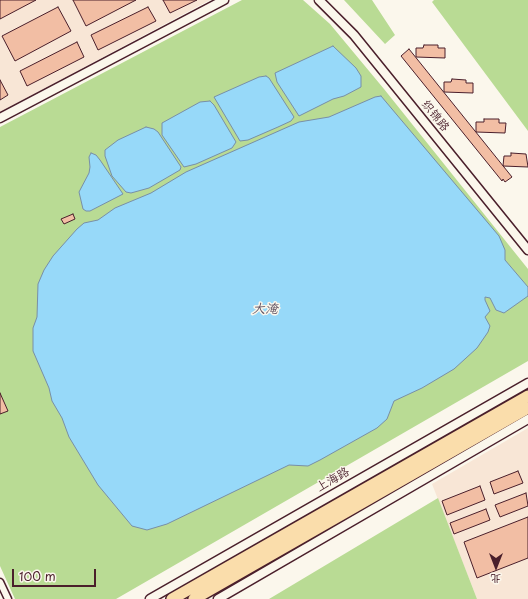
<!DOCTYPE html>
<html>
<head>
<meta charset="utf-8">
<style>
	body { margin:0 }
	#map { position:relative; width:528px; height:599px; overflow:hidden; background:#fbf7ec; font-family:"Playpen Sans","LXGW WenKai TC",sans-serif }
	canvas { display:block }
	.north { position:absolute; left:476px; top:547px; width:40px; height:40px; -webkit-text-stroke:3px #fbf7ec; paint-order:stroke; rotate:180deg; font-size:11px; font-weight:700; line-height:16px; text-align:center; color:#4a1f2b }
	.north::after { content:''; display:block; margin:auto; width:14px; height:18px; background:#4a1f2b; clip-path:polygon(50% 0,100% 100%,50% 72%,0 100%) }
	.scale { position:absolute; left:12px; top:569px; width:84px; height:18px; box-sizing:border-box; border:2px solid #4a1f2b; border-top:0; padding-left:5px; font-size:12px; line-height:14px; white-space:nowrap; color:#4a1f2b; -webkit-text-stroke:3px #fbf7ec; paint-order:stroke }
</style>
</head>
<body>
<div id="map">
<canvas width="528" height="599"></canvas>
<div class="north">北</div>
<div class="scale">100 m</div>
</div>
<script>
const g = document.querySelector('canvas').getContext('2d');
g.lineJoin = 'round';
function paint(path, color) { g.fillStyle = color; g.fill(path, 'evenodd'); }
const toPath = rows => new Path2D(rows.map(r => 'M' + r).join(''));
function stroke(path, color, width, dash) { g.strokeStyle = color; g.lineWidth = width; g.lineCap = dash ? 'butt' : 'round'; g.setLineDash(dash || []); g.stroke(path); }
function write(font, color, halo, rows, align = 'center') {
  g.font = font + ' "Playpen Sans","LXGW WenKai TC",sans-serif'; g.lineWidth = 3; g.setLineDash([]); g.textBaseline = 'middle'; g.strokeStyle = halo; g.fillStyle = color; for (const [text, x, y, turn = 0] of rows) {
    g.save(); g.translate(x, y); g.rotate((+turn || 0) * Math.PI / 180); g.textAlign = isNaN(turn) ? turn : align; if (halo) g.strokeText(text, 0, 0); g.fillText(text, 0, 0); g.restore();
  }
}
paint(toPath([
	[0,0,210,0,0,112],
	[528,428,528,599,477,599,432,484]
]), '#f8e6d6');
paint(toPath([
	[242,0,303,0,330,24,384,89,528,269,528,361,116,599,15,599,0,566,0,127],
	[344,0,372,0,395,35,385,44],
	[434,0,528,0,528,131,432,2],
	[438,498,477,599,269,599]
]), '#b9db94');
const water = toPath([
	[333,46,356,68,361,76,361,87,344,96,333,99,299,116,277,82,275,73,333,46],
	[266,76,269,78,294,117,291,121,278,127,248,140,240,141,214,97,259,77,266,76],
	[381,96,499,236,505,250,505,260,528,287,528,296,504,313,496,310,490,298,485,297,485,300,490,311,485,317,490,326,488,332,477,348,454,369,422,388,394,401,387,419,377,428,320,460,308,466,289,465,167,524,147,530,132,526,98,485,69,437,62,418,52,401,49,388,33,351,33,328,37,317,38,284,44,270,53,256,77,229,84,223,98,220,115,208,151,193,186,172,299,122,329,117,375,97,381,96],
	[210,101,214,105,236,142,232,148,196,164,184,167,162,135,162,123,200,102,210,101],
	[146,127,154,129,158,132,181,167,180,170,149,188,131,193,126,192,112,176,105,156,105,150,118,140,146,127],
	[91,153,96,155,100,160,123,194,90,211,86,211,83,209,79,192,89,173,90,167,89,157,91,153]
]);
paint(water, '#97d9f9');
stroke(water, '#788fa7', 1);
const building = toPath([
	[0,0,36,0,0,19,0,0],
	[73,0,136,0,86,26,73,0],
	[163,0,197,0,170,13,163,0],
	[58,7,71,31,15,61,2,36,58,7],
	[148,7,156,21,98,50,91,35,148,7],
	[77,42,84,57,27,86,20,71,77,42],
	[424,45,438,45,438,48,445,48,445,58,416,57,416,48,423,48,424,45],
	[409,49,512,177,505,182,503,179,502,181,401,56,409,49],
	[452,79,466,80,466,83,473,83,473,93,444,92,444,82,451,82,452,79],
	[0,80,8,95,0,100,0,80],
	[484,119,499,119,499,123,506,123,505,133,476,132,476,122,484,122,484,119],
	[511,153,526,154,528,167,503,166,504,156,511,156,511,153],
	[73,214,75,219,64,224,61,219,73,214],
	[0,393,8,411,0,414,0,393],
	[518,471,523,483,494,494,490,482,518,471],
	[480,486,485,500,447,515,442,501,480,486],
	[526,493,528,506,500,517,495,505,526,493],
	[486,509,490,520,454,534,450,523,486,509],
	[528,517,528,558,477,578,464,542,528,517]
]);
paint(building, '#f2bea4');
stroke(building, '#4a1f2b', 1);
const street = toPath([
	[0,582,8,599]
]);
const secondary = toPath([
	[319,0,354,35,528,250],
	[0,118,224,0],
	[150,599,528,383],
	[218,599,528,419]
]);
const highway = toPath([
	[172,599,528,396],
	[194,599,528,408]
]);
stroke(street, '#4a1f2b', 9);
stroke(secondary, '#4a1f2b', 11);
stroke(highway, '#4a1f2b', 14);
stroke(street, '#fbf7ec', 6);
stroke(secondary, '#fbf7ec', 8);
stroke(highway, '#faddab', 11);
write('12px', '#4a1f2b', '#fbf7ec', [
	["织锦路",435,116,51],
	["上海路",333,480,-30]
]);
write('italic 13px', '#5d4e5e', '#fbf7ec', [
	["大淹",265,309]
]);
</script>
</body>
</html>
